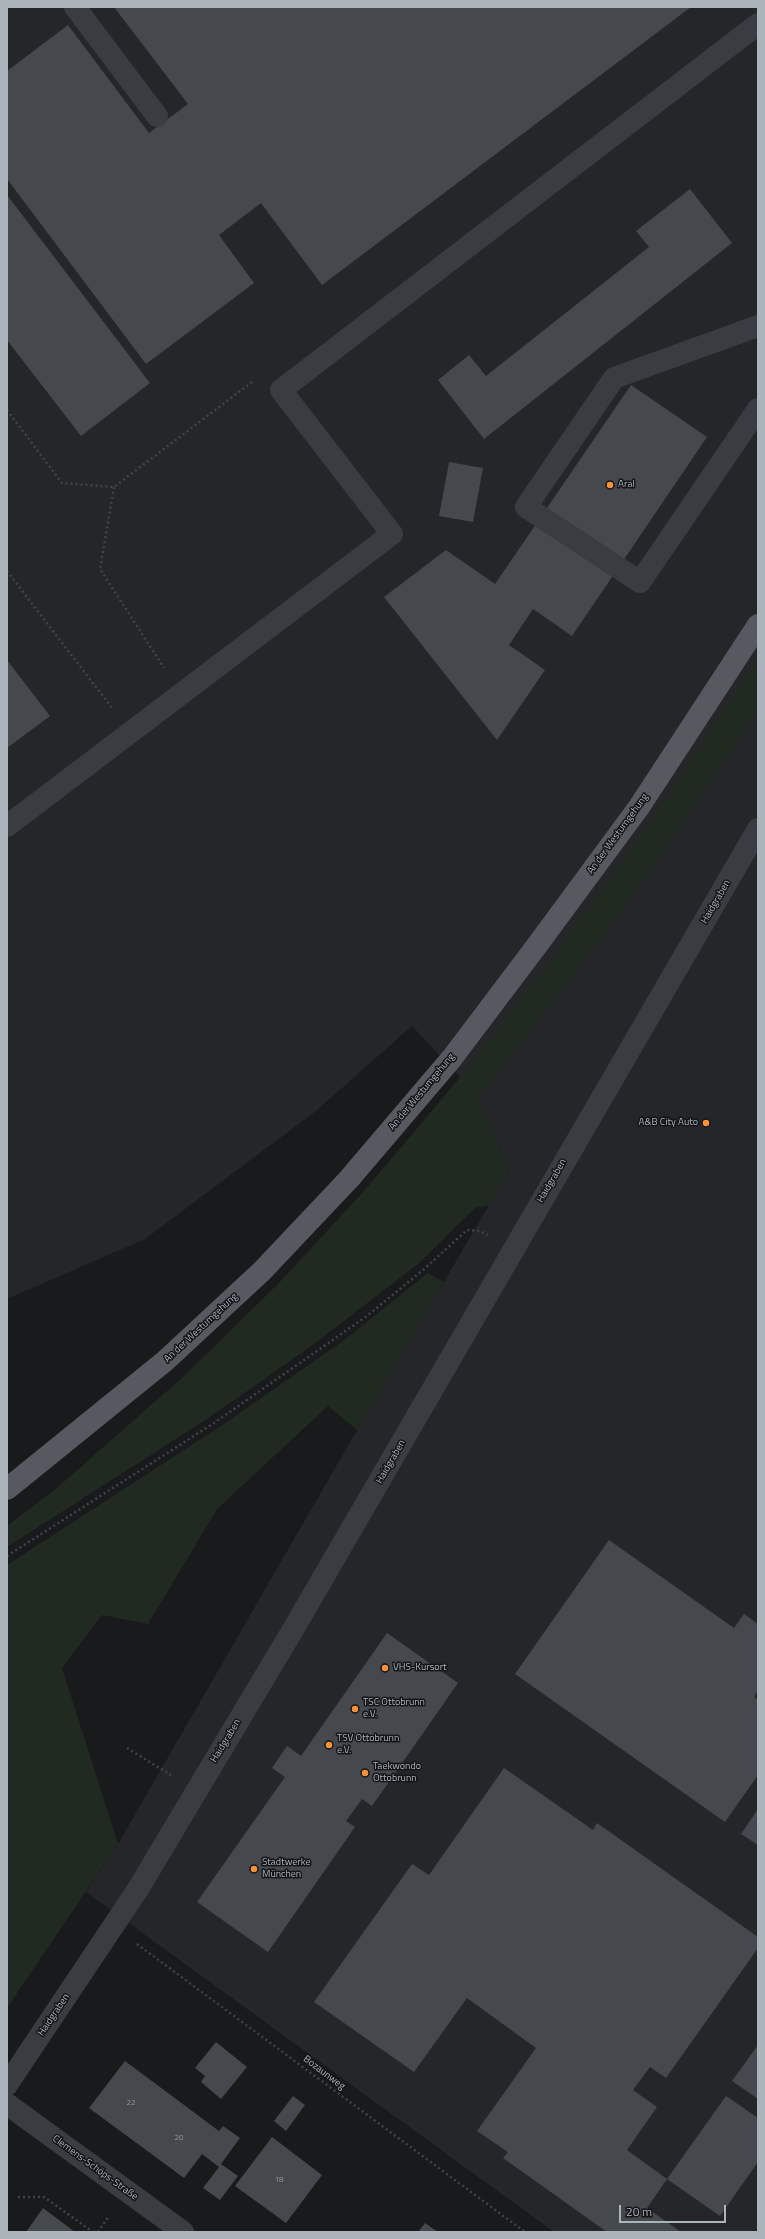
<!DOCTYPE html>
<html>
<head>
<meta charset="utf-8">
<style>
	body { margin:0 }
	#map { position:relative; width:765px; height:2239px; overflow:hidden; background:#191a1c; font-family:"Titillium Web",sans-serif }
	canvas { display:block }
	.frame { position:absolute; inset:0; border:8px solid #abb3bb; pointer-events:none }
	.scale { position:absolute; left:619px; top:2205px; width:107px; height:18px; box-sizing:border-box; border:2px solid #abb3bb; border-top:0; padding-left:5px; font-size:12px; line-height:14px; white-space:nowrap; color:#abb3bb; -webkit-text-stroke:3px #141517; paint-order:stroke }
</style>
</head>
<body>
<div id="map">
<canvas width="765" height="2239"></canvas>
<div class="frame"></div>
<div class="scale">20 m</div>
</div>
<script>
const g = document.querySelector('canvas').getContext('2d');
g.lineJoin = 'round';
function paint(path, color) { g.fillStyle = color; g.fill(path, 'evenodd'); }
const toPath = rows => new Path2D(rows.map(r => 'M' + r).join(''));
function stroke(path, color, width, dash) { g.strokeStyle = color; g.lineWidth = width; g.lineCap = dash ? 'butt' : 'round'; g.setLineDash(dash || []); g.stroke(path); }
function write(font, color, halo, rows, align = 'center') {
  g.font = font + ' "Titillium Web",sans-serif'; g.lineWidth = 3; g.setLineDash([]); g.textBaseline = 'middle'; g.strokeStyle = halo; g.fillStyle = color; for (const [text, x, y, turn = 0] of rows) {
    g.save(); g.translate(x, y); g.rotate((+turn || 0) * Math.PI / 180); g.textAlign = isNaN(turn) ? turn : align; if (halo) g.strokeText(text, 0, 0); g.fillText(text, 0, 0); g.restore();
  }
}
paint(toPath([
	[7,7,758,7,758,2232,554,2232,86,1892,118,1844,357,1430,509,1171,479,1097,412,1026,316,1111,145,1239,7,1299]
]), '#252629');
paint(toPath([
	[758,658,758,709,735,746,655,865,577,971,479,1097,509,1171,489,1205,475,1208,418,1264,310,1347,210,1417,7,1547,7,1526,58,1487,184,1376,278,1284,364,1191,468,1068,556,954,655,815],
	[428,1273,444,1282,357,1430,328,1406,217,1509,148,1624,102,1615,62,1668,118,1844,7,2008,7,1565,221,1426,343,1341]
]), '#212a21');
paint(toPath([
	[114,7,691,7,322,285,261,203,219,235,254,283,146,364,7,179,7,71,68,25,149,133,188,104],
	[690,189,732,243,484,439,438,380,469,355,486,376,649,247,636,231],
	[7,195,150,383,81,436,7,340],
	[631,385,707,437,572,636,533,609,509,645,545,670,497,740,384,597,446,550,495,584],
	[449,462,483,468,473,522,439,516],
	[7,660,50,716,7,748],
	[609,1540,734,1628,744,1614,758,1624,758,1690,754,1697,758,1700,758,1775,725,1822,515,1674],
	[387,1633,458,1683,372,1806,362,1799,346,1821,355,1827,268,1952,197,1902,285,1777,272,1768,287,1746,301,1756],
	[504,1768,593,1830,597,1823,758,1937,758,1948,666,2078,650,2067,633,2090,657,2107,627,2150,667,2179,647,2208,681,2232,607,2232,503,2158,508,2152,477,2131,536,2048,467,1998,414,2072,314,2002,412,1864,429,1875],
	[758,1809,758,1845,741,1834],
	[216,2042,247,2067,221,2099,201,2082,205,2076,195,2068],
	[758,2045,758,2099,732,2081],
	[125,2061,219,2131,223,2126,240,2138,221,2164,238,2176,220,2200,203,2188,219,2167,202,2154,184,2178,89,2108],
	[293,2096,305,2105,286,2131,274,2121],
	[726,2096,758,2118,758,2162,720,2216,667,2179],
	[272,2137,322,2175,286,2223,235,2186],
	[43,2208,75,2232,26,2232],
	[425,2223,438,2232,418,2232]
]), '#45484c');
stroke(toPath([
	[7,410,62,483,114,487,252,382],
	[114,487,100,569,164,668],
	[7,571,112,708],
	[7,1556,214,1423,367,1316,423,1270,467,1230,480,1231,488,1235],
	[127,1748,171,1775],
	[137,1944,525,2232],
	[18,2197,44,2197,93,2232],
	[98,2232,109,2216]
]), '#404448', 2.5, [2, 3]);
stroke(toPath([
	[75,7,157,116],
	[758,326,614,378,526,507,640,582,758,409],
	[7,826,392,534,281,390,758,24],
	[7,2085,138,1889,291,1633,758,829],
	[7,2104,183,2232]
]), '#3a3c41', 22);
stroke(toPath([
	[7,1489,165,1361,262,1271,349,1179,452,1058,538,944,639,807,758,625]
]), '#565a60', 22);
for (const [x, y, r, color] of [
	[610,485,4,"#f69137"],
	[706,1123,4,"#f69137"],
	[385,1668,4,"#f69137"],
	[355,1709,4,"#f69137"],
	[329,1745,4,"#f69137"],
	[365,1773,4,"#f69137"],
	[254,1869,4,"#f69137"]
]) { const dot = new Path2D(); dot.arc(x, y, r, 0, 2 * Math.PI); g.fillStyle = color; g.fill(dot); stroke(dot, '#141517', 1.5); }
write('8px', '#92989f', null, [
	["22",131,2103],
	["20",179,2138],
	["18",279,2180]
]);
write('10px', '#abb3bb', '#141517', [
	["Aral",618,485],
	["A&B City Auto",698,1123,"right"],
	["VHS-Kursort",393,1668],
	["TSC Ottobrunn",363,1703],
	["e.V.",363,1715],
	["TSV Ottobrunn",337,1739],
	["e.V.",337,1751],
	["Taekwondo",373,1767],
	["Ottobrunn",373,1779],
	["Stadtwerke",262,1863],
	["München",262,1875]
], 'left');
write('10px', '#abb3bb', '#141517', [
	["An der Westumgehung",618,834,-54],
	["Haidgraben",716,902,-60],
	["An der Westumgehung",422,1092,-50],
	["Haidgraben",552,1181,-60],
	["An der Westumgehung",201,1328,-43],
	["Haidgraben",391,1462,-60],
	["Haidgraben",226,1741,-59],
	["Haidgraben",54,2015,-56],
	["Bozaunweg",324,2073,37],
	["Clemens-Schöps-Straße",95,2168,36]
]);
</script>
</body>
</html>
